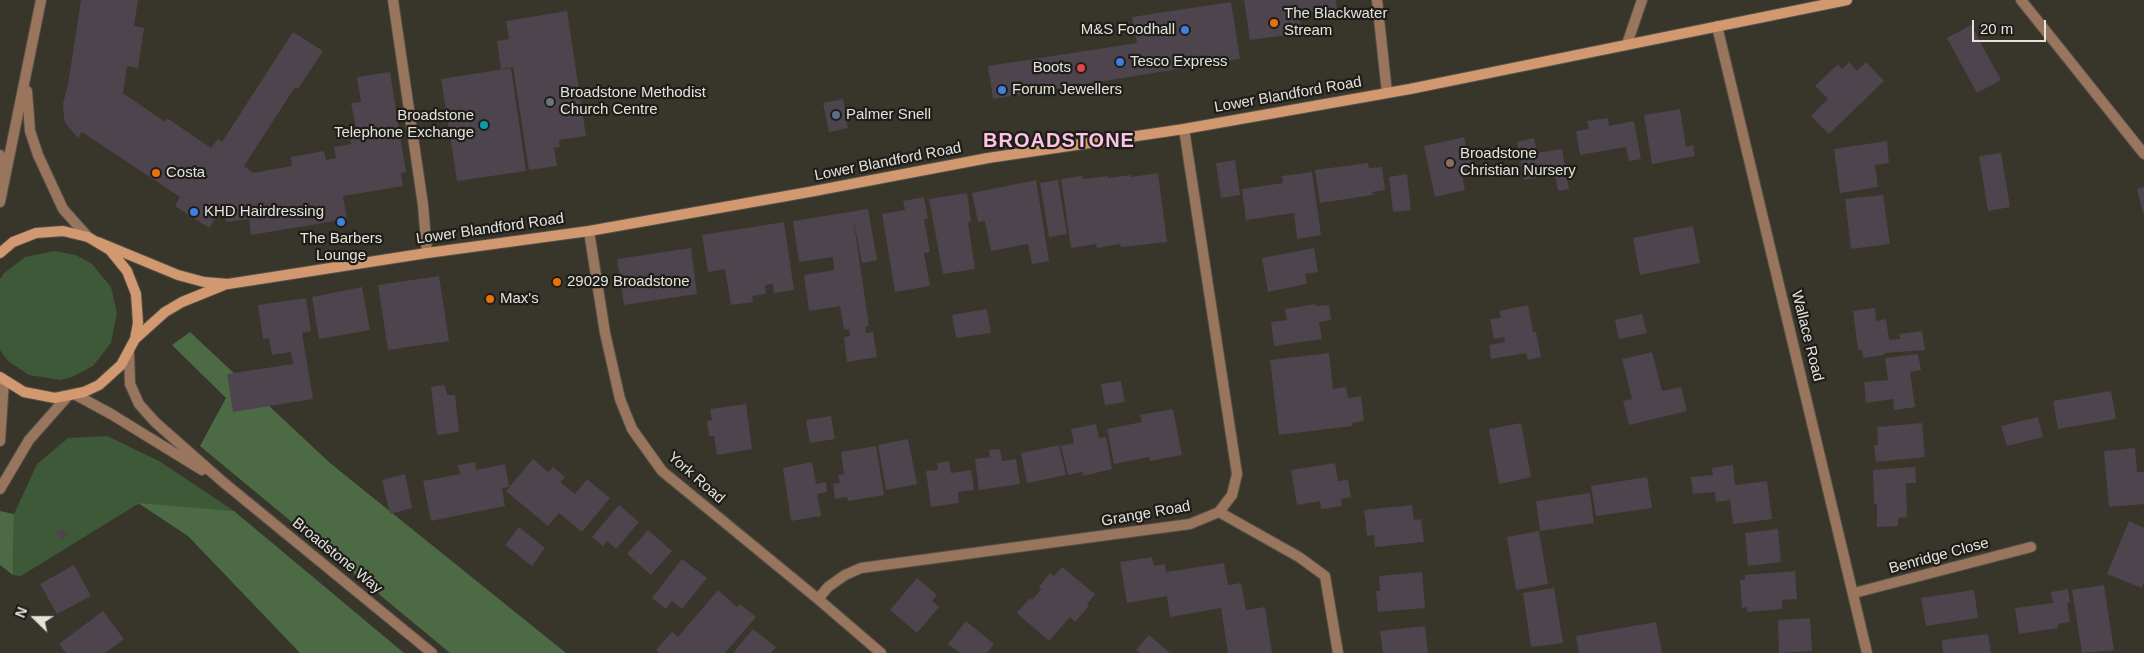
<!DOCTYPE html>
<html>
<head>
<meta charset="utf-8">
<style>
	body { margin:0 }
	#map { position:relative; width:2144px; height:653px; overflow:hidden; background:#38352b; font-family:Arial,sans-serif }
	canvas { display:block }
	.north { position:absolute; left:10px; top:593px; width:50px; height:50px; -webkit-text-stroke:4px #1e1d18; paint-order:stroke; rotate:292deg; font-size:14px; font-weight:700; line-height:20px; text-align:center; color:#e4e2dc }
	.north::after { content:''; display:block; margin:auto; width:18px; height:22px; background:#e4e2dc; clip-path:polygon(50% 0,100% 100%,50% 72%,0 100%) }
	.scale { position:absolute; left:1972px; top:20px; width:74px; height:22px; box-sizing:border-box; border:2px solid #e4e2dc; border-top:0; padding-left:6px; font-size:15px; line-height:18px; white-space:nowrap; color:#e4e2dc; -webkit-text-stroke:4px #1e1d18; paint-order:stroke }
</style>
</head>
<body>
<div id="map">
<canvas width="2144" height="653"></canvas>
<div class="north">N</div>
<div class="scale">20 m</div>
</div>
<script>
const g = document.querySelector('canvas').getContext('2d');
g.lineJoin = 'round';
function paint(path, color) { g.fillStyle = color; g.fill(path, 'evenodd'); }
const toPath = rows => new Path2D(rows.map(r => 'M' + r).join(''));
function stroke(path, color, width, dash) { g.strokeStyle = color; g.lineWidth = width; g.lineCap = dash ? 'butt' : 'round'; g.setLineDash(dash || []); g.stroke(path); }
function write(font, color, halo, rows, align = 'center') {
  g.font = font + ' Arial,sans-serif'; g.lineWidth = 4.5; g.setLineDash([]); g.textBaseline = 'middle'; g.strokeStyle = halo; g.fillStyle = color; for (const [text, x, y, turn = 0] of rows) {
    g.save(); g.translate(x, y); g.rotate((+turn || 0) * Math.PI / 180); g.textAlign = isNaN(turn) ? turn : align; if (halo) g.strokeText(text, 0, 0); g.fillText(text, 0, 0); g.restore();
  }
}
paint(toPath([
	[54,251,76,255,92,264,111,287,117,313,111,343,93,366,72,377,60,380,29,375,8,361,0,350,0,279,3,274,25,257],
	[107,436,159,461,234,511,138,504,21,576,13,575,14,514,37,464,68,438]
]), '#3d5937');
paint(toPath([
	[190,332,330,463,566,653,450,653,200,446,226,398,172,345],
	[138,503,234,511,404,653,300,653,188,536],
	[0,511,14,514,13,575,0,565]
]), '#4c6b45');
paint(toPath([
	[81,0,138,0,134,26,144,28,138,68,127,66,123,93,165,122,167,118,211,148,218,139,222,142,293,32,323,51,298,89,295,87,244,166,253,173,292,166,291,157,324,151,326,160,336,158,334,147,351,144,349,129,356,128,351,103,361,102,357,77,390,72,406,172,401,173,403,186,343,196,347,219,251,235,249,219,226,222,225,211,222,208,209,228,175,206,180,197,82,132,78,138,66,124,64,119,63,103,68,85],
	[1244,0,1336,0,1337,9,1299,14,1302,33,1250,40],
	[1231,2,1240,59,993,99,988,66,1137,43,1132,17],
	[567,11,586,136,559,140,560,147,554,148,557,166,529,170,513,67,501,69,497,41,509,39,506,21],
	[1971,25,2001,80,1977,93,1947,38],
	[1849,62,1857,71,1866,62,1884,81,1829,134,1811,116,1828,99,1815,86,1838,64,1842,69],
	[511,68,526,171,457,181,441,79],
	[843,99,848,128,829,132,823,103],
	[1680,109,1686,147,1693,145,1695,156,1652,164,1644,115],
	[1608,118,1609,126,1634,121,1641,159,1629,161,1626,147,1580,155,1576,131,1589,129,1587,121],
	[1464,137,1468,155,1471,154,1475,172,1462,174,1465,190,1435,197,1424,146],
	[1534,138,1537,153,1562,149,1569,189,1558,191,1555,174,1524,180,1517,142],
	[1887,141,1889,163,1875,165,1878,187,1840,193,1834,149],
	[2001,153,2010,207,1988,211,1979,156],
	[1235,160,1240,195,1221,198,1216,163],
	[1368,163,1369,168,1382,167,1385,190,1372,192,1373,195,1320,203,1315,170],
	[1312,172,1321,235,1297,239,1294,213,1246,220,1242,189,1283,183,1282,176],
	[1158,173,1167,242,1121,247,1120,244,1097,248,1096,244,1071,248,1061,179,1082,176,1083,179,1108,176,1108,178,1131,175,1131,177],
	[1407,174,1411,210,1393,212,1389,177],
	[1036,180,1049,261,1032,264,1028,244,991,251,985,221,978,222,972,193],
	[1058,180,1067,234,1049,237,1040,183],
	[2144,187,2144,213,2143,213,2137,189],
	[967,193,971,222,968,222,975,269,943,274,929,199],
	[1883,195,1890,244,1851,249,1845,199],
	[924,197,928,219,924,219,930,252,924,253,930,286,895,292,882,214,905,210,903,201],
	[868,209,877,260,862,263,853,217,869,326,865,327,866,333,873,332,877,357,847,362,844,337,850,336,849,329,844,330,840,306,809,311,804,275,834,270,833,257,799,262,793,221],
	[784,222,794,290,774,293,773,284,765,285,766,294,752,296,753,302,731,305,725,269,708,272,702,235],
	[1693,226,1700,263,1640,275,1633,238],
	[691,248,697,294,624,305,617,259],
	[1314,248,1318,272,1305,274,1307,284,1268,292,1262,258],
	[439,276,449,341,388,350,378,285],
	[362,287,370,330,319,339,312,297],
	[306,298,311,331,302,333,313,399,233,412,227,374,293,364,291,352,272,355,269,338,263,339,258,305],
	[1315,304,1316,306,1329,305,1331,320,1319,322,1322,339,1274,346,1271,322,1287,320,1285,309],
	[1528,305,1533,332,1536,332,1541,357,1528,360,1526,353,1491,359,1489,345,1505,342,1504,337,1494,339,1490,319,1501,318,1499,311],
	[1875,308,1876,321,1886,319,1889,340,1900,339,1899,334,1922,331,1925,350,1884,353,1884,355,1863,358,1862,350,1858,350,1853,311],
	[987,309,991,333,956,338,952,315],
	[1642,314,1647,333,1619,339,1615,320],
	[1652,352,1662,391,1681,387,1687,411,1629,425,1623,401,1632,399,1622,359],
	[1329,353,1333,389,1346,387,1348,398,1361,396,1364,421,1352,423,1352,426,1279,435,1270,360],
	[1918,354,1921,370,1910,372,1915,407,1894,410,1893,399,1866,403,1864,382,1888,380,1885,358],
	[1121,381,1125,402,1105,405,1101,384],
	[445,385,447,395,455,395,459,432,437,435,431,387],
	[2111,391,2116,419,2058,429,2053,401],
	[746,404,752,449,717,455,714,436,709,436,707,421,712,420,710,409],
	[1173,409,1182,455,1150,461,1149,457,1114,464,1107,429,1142,422,1140,415],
	[831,416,835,439,810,443,806,420],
	[2038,417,2043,437,2007,446,2001,426],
	[1521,423,1531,477,1499,484,1489,429],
	[1922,423,1925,457,1876,462,1874,445,1878,445,1877,427],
	[1096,424,1099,438,1106,437,1112,469,1083,476,1083,472,1068,475,1061,446,1074,443,1071,429],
	[908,439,917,484,886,490,878,445],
	[1059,445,1066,475,1027,483,1021,453],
	[876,446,884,495,848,501,847,497,835,499,833,484,840,483,838,475,844,474,841,452],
	[2135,448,2137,472,2144,472,2144,504,2109,507,2104,451],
	[1000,449,1002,461,1016,459,1020,484,979,490,975,459,990,457,989,450],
	[533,459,548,472,553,467,565,477,560,482,575,494,587,479,610,498,582,532,559,513,548,526,506,491],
	[949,461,951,473,971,470,974,490,958,492,959,503,931,507,926,471,938,470,937,463],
	[475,462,476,470,505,464,509,487,502,488,505,506,431,521,423,481,460,474,458,465],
	[812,462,816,484,826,482,827,492,817,494,821,516,791,521,783,468],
	[1335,463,1338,481,1348,480,1351,497,1341,499,1342,506,1321,509,1320,501,1297,505,1291,470],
	[1733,465,1735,485,1767,481,1772,519,1733,524,1730,500,1716,502,1715,492,1693,494,1691,477,1713,475,1712,468],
	[1915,467,1916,483,1906,483,1907,517,1898,518,1898,526,1877,527,1877,504,1874,504,1873,470],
	[405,474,412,508,390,514,382,480],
	[1647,477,1652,508,1596,516,1591,486],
	[1590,493,1594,523,1540,531,1536,501],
	[619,505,639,522,616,549,607,541,603,546,592,537],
	[1412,505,1414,520,1421,519,1424,542,1375,547,1374,535,1367,536,1364,510],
	[2129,521,2144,528,2144,582,2142,588,2107,574],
	[519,527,545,548,532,566,505,545],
	[62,529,67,535,61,540,56,533],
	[1778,529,1781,562,1748,566,1745,533],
	[648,530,672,551,651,575,627,554],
	[1539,531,1548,584,1516,590,1507,537],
	[1152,557,1154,566,1165,564,1166,572,1224,563,1228,585,1241,583,1246,610,1265,607,1272,653,1228,653,1221,608,1170,617,1167,596,1127,603,1120,562],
	[682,559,707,578,682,609,672,601,666,609,652,598],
	[74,565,91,596,57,614,40,584],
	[1062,567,1095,594,1087,604,1089,606,1075,622,1070,617,1049,641,1017,613,1030,598,1032,600,1041,589,1039,587,1050,573,1054,576],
	[1795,571,1797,599,1782,600,1782,609,1747,612,1747,607,1742,608,1740,580,1745,580,1745,575],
	[1422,572,1425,608,1378,612,1376,591,1380,591,1379,576],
	[917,578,937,595,932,601,939,607,917,633,890,610],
	[2104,585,2114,650,2082,653,2072,590],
	[1554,588,1563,643,1531,647,1523,593],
	[2068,589,2070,602,2067,603,2070,622,2058,624,2058,628,2019,634,2015,608,2053,603,2051,592],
	[718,590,737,607,740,604,756,617,725,653,659,653,656,650,672,632,678,637],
	[1974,590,1978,618,1926,626,1921,598],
	[103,611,124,639,105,653,66,653,59,644],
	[1810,618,1812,651,1779,653,1778,620],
	[966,621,994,644,987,653,960,653,948,644],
	[1656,622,1662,653,1579,653,1576,636],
	[1425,626,1428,653,1383,653,1380,631],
	[753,629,776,647,771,653,733,653],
	[1988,634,1991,653,1943,653,1942,640],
	[1149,635,1170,653,1140,653,1136,650]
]), '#4d444d');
const minor = toPath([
	[393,0,423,205,427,253],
	[1377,0,1387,93],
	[2021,0,2144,154],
	[1717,26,1867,653],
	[1627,44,1642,0],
	[0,155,5,175],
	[589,231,605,333,620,399,632,429,662,471,818,599,881,653],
	[0,441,4,380],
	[0,489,29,440,67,397],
	[1219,512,1299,557,1325,576,1338,653],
	[1854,593,2031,547],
	[818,599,828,587,845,575,861,568,1190,524,1219,512,1232,495,1237,474,1184,129]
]);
const tertiary = toPath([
	[27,91,30,131,38,155,63,209,88,237],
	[0,202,41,0],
	[129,352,130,384,139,404,155,422,223,482,432,653],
	[76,395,111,414,202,470]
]);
const secondary = toPath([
	[98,242,178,275,204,282,228,284,427,253,589,231,809,192,988,158,1184,129,1410,89,1847,0],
	[0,253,13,242,36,233,63,231,88,237,110,250,127,271,136,294,138,323,135,339,121,365,99,385,84,392,55,398,24,392,0,377],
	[135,339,165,312,182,302,224,285]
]);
stroke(minor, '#545147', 12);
stroke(tertiary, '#545147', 12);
stroke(secondary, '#545147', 12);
stroke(minor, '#99755d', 10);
stroke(tertiary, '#99755d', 10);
stroke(secondary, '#d29971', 10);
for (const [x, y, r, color] of [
	[1274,23,5,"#e8710a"],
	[1185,30,5,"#3f7fe0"],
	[1120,62,5,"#3f7fe0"],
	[1081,68,5,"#e0444e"],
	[1002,90,5,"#3f7fe0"],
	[550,102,5,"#6b7280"],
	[836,115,5,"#5c6f8a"],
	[484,125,5,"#0f9aa8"],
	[1450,163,5,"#8d6e63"],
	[156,173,5,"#e8710a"],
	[194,212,5,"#3f7fe0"],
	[341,222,5,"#3f7fe0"],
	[557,282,5,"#e8710a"],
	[490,299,5,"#e8710a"]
]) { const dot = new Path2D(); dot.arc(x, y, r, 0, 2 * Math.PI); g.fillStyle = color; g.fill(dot); stroke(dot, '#1e1d18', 2); }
write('15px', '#e4e2dc', '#1e1d18', [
	["The Blackwater",1284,14],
	["Stream",1284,31],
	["M&S Foodhall",1175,30,"right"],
	["Tesco Express",1130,62],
	["Boots",1071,68,"right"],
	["Forum Jewellers",1012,90],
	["Broadstone Methodist",560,93],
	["Church Centre",560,110],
	["Palmer Snell",846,115],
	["Broadstone",474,116,"right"],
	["Telephone Exchange",474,133,"right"],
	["Broadstone",1460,154],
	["Christian Nursery",1460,171],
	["Costa",166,173],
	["KHD Hairdressing",204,212],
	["The Barbers",341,239,"center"],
	["Lounge",341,256,"center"],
	["29029 Broadstone",567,282],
	["Max's",500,299]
], 'left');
write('15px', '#e4e2dc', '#1e1d18', [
	["Lower Blandford Road",1288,95,-10],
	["Lower Blandford Road",888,162,-11],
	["Lower Blandford Road",490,229,-8],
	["Wallace Road",1807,336,76],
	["York Road",696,478,41],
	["Grange Road",1146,514,-10],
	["Broadstone Way",337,556,39],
	["Benridge Close",1939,556,-15]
]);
g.letterSpacing = '1px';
write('bold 20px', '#fdc2e4', '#1e1d18', [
	["BROADSTONE",1059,141]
]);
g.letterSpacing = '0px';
</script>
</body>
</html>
